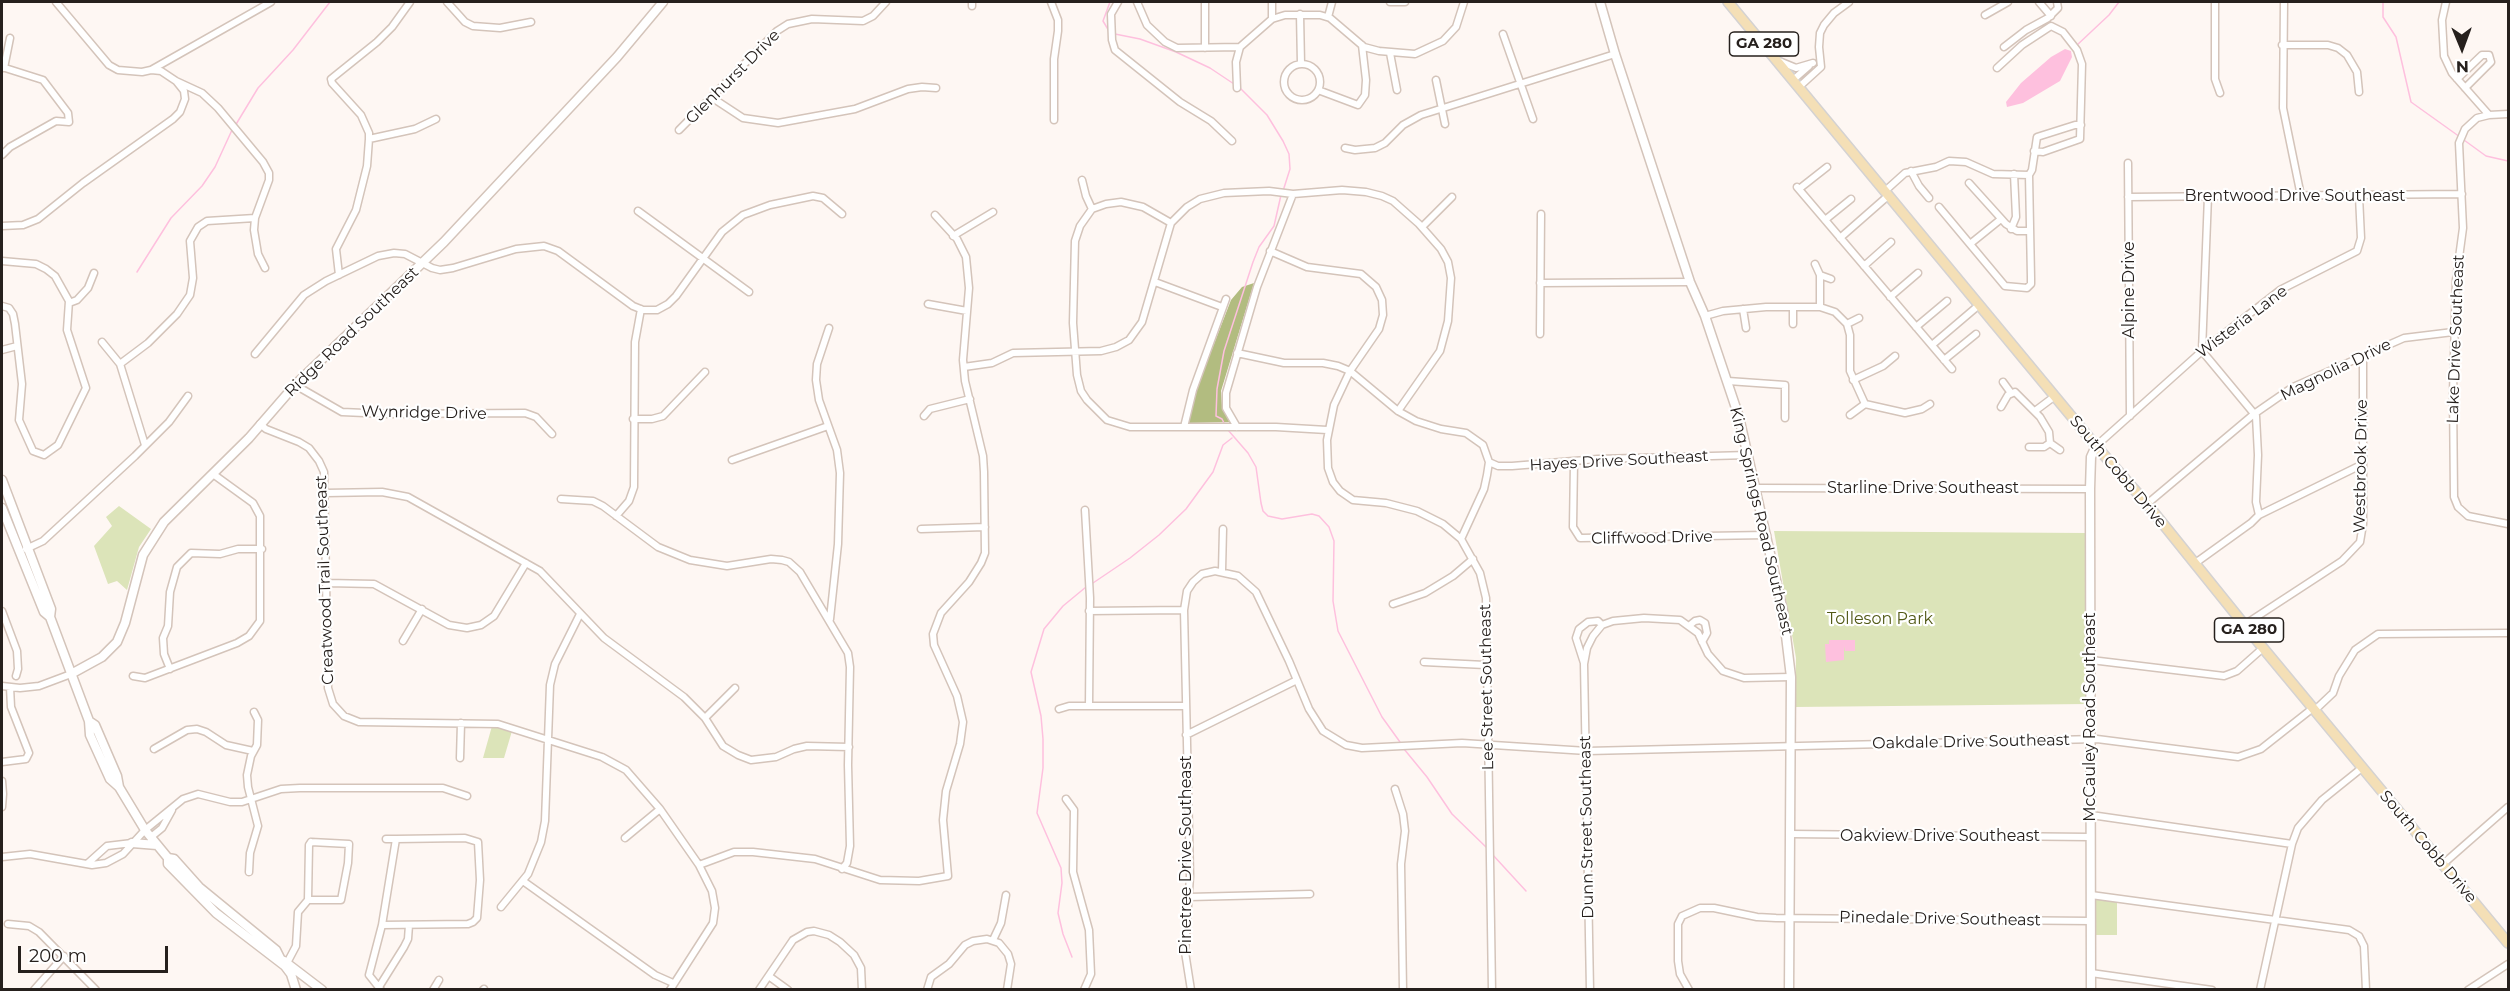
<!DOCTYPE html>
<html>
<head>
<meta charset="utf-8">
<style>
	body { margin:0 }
	#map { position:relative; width:2510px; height:991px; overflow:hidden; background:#fef7f3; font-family:Montserrat,sans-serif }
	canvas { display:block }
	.frame { position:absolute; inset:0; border:3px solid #26201d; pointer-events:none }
	.north { position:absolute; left:2432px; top:18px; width:60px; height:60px; -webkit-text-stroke:4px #fff; paint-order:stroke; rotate:179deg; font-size:16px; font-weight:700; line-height:24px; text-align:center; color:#26201d }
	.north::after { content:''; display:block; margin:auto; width:21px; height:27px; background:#26201d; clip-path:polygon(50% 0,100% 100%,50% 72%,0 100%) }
	.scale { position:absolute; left:18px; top:946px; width:150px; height:27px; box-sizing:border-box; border:3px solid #26201d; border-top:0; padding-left:8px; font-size:18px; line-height:21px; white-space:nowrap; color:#26201d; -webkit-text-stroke:4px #fff; paint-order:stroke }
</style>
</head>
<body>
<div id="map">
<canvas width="2510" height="991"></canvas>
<div class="frame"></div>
<div class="north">N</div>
<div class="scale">200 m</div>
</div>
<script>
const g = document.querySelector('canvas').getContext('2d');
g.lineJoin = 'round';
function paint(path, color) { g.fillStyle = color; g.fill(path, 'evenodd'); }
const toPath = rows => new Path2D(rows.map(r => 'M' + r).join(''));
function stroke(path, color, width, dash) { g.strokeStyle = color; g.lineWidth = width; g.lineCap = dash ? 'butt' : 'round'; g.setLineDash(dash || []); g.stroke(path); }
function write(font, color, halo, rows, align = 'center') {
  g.font = font + ' Montserrat,sans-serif'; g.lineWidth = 4.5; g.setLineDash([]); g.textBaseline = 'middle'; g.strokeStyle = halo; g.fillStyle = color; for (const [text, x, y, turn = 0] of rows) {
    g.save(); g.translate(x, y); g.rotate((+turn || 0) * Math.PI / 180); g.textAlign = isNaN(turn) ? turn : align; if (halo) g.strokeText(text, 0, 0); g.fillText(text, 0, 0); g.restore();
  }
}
paint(toPath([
	[119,506,151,529,139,547,127,590,117,581,108,584,94,546,112,526,106,517],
	[1774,531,2086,533,2087,704,1795,707,1796,658],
	[492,726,512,731,504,758,483,758],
	[2096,898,2117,901,2117,935,2094,935,2093,899]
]), '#dce4b9');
paint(toPath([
	[1254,283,1221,391,1222,406,1230,422,1188,423,1197,388,1231,300,1242,287]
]), '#b2bc80');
paint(toPath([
	[2065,49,2071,51,2072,57,2060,81,2023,103,2007,107,2006,102,2021,83,2051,57],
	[1829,640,1855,640,1855,651,1845,651,1844,646,1844,660,1826,662,1825,644,1829,644]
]), '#fec0de');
stroke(toPath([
	[2383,2,2383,17,2396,37,2411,102,2460,137],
	[1109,31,1103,21,1110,2],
	[1115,34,1140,39,1176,52,1210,68,1234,84],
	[2076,46,2109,15,2119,2],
	[1240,88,1267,115,1283,141,1289,154,1290,169,1283,191],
	[235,126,258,88,293,50,330,2],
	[2464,140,2486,156,2508,161],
	[137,272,171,218,202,186,215,167,232,130],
	[1225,425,1222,419,1216,416,1217,389,1224,351,1253,262,1259,247,1274,226,1281,195],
	[1228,430,1248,453,1256,467,1261,503,1263,511,1268,516,1282,519,1312,514,1319,516,1329,527,1334,541,1333,601,1338,631,1382,717,1400,742],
	[1093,583,1130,558,1159,535,1186,509,1213,472,1223,445,1232,438],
	[1404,749,1427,777,1452,814,1487,848],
	[1492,854,1526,891],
	[1072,957,1063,934,1058,913,1062,883,1061,868,1037,813,1043,768,1043,739,1041,716,1031,672,1044,629,1063,606,1086,587]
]), '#fec0de', 1.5);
const street = toPath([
	[56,2,109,65,118,70,142,72,151,70,271,2],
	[447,2,465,22,473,26,500,28,531,22],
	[1051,2,1058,20,1058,31,1054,59,1054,120],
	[1118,2,1111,14,1112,40,1115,50,1180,102,1211,121,1232,141],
	[1137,2,1147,25,1165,42,1177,48,1240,47],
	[1205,2,1205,48],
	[1390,2,1405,2],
	[2039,2,2051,16],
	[2215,2,2215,79,2220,93],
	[2284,2,2283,108,2301,196],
	[2446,2,2442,20,2444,56,2452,73,2489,115],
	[972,6,972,2],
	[1300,14,1301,64],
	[1985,15,2008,2],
	[1328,17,1332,2],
	[1272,19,1272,2],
	[1503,34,1533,119],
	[2282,45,2328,45,2338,48,2347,55,2357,72,2359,92],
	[2004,47,2026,30,2048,18,2058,8,2057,2],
	[1390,53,1397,90],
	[1779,61,1796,68,1813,63],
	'1284 82a18 18 0 1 1 36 0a18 18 0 1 1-36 0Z',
	[2,67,43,80,68,113,69,122,56,121,10,147,2,155],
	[4,68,10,38],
	[1997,68,2022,45,2051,26,2063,32,2077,50,2082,64,2080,139,2043,152,2034,151],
	[151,70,161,71,176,81,202,93,218,108,263,162,269,173,269,180,255,218,254,230,258,254,265,268],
	[2457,79,2482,55,2489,55,2491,62,2465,88],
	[1436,80,1445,124],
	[1793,80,1809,66],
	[1799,87,1821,67,1819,47,1820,33,1824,25,1834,13,1849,2],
	[1237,88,1236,62,1240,47,1272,19,1285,15,1320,15,1330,18,1364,47,1379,51,1415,54,1443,41,1456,27,1464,2],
	[1318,90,1358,105,1365,95,1366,80,1362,45],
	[711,97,743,118,778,123,855,109,908,89,922,87,936,88],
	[2508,114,2489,115,2477,118,2465,129,2459,143,2463,228,2456,280,2453,393,2454,497,2458,507,2468,516,2508,524],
	[679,130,777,31,788,24,812,19,863,21,873,16,886,2],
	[369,139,415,129,436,119],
	[1345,148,1355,150,1375,148,1385,143,1403,125,1421,115,1615,54],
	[2128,163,2130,416],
	[1911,171,1919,186,1929,198],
	[1082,180,1086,196,1092,209],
	[1969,183,2006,224,2017,231,2030,231],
	[1797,187,1952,369],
	[1799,189,1827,167],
	[1885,191,1905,173,1936,167,1949,161,1966,162,1993,174,2029,175,2032,170,2037,137,2075,125,2081,125],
	[2208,196,2202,351,2256,416,2258,455,2256,502,2259,515],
	[2128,197,2462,194],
	[1939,207,2005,286,2027,288,2031,284,2031,278,2029,175],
	[638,211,749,292],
	[1825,220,1851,199],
	[1171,223,1143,207,1121,202,1106,204,1092,209,1080,226,1075,241,1073,323,1077,375,1081,391,1087,400,1107,420,1130,427,1276,427,1327,430],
	[2,226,23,225,38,219,83,183,173,119,180,112,185,99,184,91,176,81],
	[1422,227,1452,197],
	[2011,229,2016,217,2014,174],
	[953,236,993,212],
	[1840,238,1889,195],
	[1970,244,2001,219],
	[1270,251,1307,267,1361,274,1376,287,1382,300,1383,315,1379,329,1350,371,1334,405,1327,440,1328,468,1333,482,1340,491,1353,500,1386,503,1417,511,1443,524,1461,539,1480,573,1486,598,1492,990],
	[2,261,36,264,46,269,55,276,69,301,67,330,86,388,58,445,44,455,33,451,19,420,22,384,15,324,13,314,9,308,2,306],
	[1815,264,1820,275,1820,307],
	[1864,266,1891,242],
	[339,275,336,249,356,210,367,166,369,139,369,133,361,115,332,83,331,79,377,42,392,27,410,2],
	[1820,275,1831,279],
	[1155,282,1222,307],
	[1540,283,1690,282],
	[1890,297,1918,273],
	[69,303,77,300,88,288,94,273],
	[928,304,967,311],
	[1743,309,1746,328],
	[1705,316,1723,311,1766,307,1820,307,1835,312,1847,324,1850,335,1850,371,1865,404,1905,413,1922,409,1930,404],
	[1793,324,1793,307],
	[1847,324,1859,318],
	[1916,327,1947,301],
	[829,328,817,364,816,380,819,400,837,450,840,473,838,544,830,619],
	[1540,334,1541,214],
	[102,342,120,364,145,445],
	[1932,345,1979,305],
	[2,350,17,346],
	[1237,353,1284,363,1323,363,1338,366,1350,371,1398,411,1416,421,1441,429,1466,433,1483,445,1489,462,1487,475,1484,489,1461,539],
	[255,354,304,295,326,281,378,256,394,253,405,254,432,268,440,270,453,268,516,249,544,246,558,251,633,306,643,310,657,310,668,304,676,296,722,232,743,215,770,205,813,196,823,198,842,214],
	[1944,360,1976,334],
	[120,364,148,343,177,314,190,295,193,278,190,241,198,227,207,221,255,218],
	[964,367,992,363,1013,353,1101,351,1116,347,1129,340,1142,322,1171,223,1187,207,1200,199,1224,193,1269,191,1293,194,1342,190,1366,192,1382,196,1393,201,1419,224,1441,249,1448,262,1451,278,1448,321,1440,351,1398,411],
	[1853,380,1883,366,1895,356],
	[1728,381,1785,385,1785,418],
	[2003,382,2011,393],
	[295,385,342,412,387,414,525,413,536,417,552,434],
	[2001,407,2008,395,2015,392,2040,417,2049,432,2050,443,2044,447,2029,447],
	[2035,411,2055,396],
	[1850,415,1865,404],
	[924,416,930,409,970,399],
	[633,419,652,419,663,416,705,372],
	[260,424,266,429,299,442,309,448,319,461,324,472,328,688,333,704,344,716,359,722,498,724,602,757,626,770,660,809,699,865,712,891,715,908,713,923,670,990],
	[1184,427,1193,390,1226,299],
	[1237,427,1226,408,1226,393,1257,287,1293,194],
	[2050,443,2060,450],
	[2096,446,2202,351,2280,290,2357,251,2361,238,2359,196],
	[732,460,828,426],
	[1489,462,1498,466,1512,466,1598,459,1749,455],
	[1574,462,1573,527,1580,538,1767,535],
	[1756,488,2090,489],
	[326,493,382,492,408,497,540,571,604,638,684,697,705,718,723,746,738,755,751,760,776,757,794,749,807,746,849,747],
	[561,499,593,501,603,506,658,547,690,560,727,566,771,559,782,560,789,562,800,572,848,653,850,667,848,765,850,846,847,863,842,869],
	[2147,504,2254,414,2293,387,2404,338,2453,332],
	[1085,510,1090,598,1089,706],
	[616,516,629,501,634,487,635,342,641,309],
	[921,529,985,527],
	[26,549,43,541,135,456,169,422,188,396],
	[2194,564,2251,523,2259,515,2361,465],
	[1222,571,1223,529],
	[327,583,374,584,449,625,467,628,481,625,494,616,526,563],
	[1393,604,1425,593,1453,576,1473,559],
	[2,611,17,651,18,669,16,676],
	[1089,611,1184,610],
	[1690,625,1695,621,1700,620,1705,623,1707,633,1702,642],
	[2244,625,2342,561,2360,542,2363,524,2363,356],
	[403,641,422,609],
	[2091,660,2224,676,2237,671,2263,648],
	[1424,662,1485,665],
	[1584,663,1576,638,1579,629,1588,622,1598,621,1602,625],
	[170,669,164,654,163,638,168,626,170,592,177,567,191,553,220,554,238,549,262,549],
	[133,676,145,678,237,643,249,636,260,621,260,516,253,503,213,474],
	[2,686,20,688,39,686,71,674],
	[1059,709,1069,706,1185,706],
	[2315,710,2333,693,2339,676,2355,650,2378,634,2508,633],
	[705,718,735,688],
	[1186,735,1297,680],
	[154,749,187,730,197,729,206,732,226,745,253,751],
	[460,758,461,723],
	[2,762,26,759,29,753,11,707,10,687],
	[2,781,3,794,2,807],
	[1395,789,1403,814,1405,831,1401,864,1403,990],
	[1066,799,1074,810,1073,872,1089,930,1091,974,1084,990],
	[2091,815,2292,844],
	[1790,834,2090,837],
	[151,837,162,828,172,810],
	[625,838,660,809],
	[311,842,349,844,348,863,341,900,308,900,309,845,311,842],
	[2,857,30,854,92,865,106,863,123,854,145,830,183,799,198,794,230,802,242,802,281,789,300,788,443,788,467,796],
	[87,864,107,846,132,843],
	[2443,864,2508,807],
	[699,865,734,852,753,852,815,859,880,880,919,881,948,876,943,820,946,791,960,744,963,722,957,696,934,645,933,634,941,613,969,582,981,563,985,553,984,472,983,456,965,381,963,360,969,288,966,257,957,239,935,215],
	[249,872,250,853,258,826,248,787,247,775,251,756,257,745,258,720,254,712],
	[523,881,655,975,673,983],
	[2091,895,2349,930,2359,936,2364,946,2366,990],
	[1189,897,1310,894],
	[501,907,528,874,541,842,545,821,550,685,555,664,580,614],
	[8,924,29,926,39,932,96,990],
	[382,925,468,924,473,922,477,918,480,880,478,842,465,838,396,839],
	[993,940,1001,923,1006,895],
	[287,963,296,946,298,912,308,900],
	[2091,973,2212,990],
	[770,977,788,990],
	[379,987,404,947,408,939,409,925],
	[34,990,64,956],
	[381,990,369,975,382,925,396,839,386,839],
	[433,990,439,980],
	[483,990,484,989],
	[759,990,793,940,807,932,814,931,829,935,840,942,854,955,861,968,862,990],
	[927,990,931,977,949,964,965,945,973,941,987,939,999,943,1008,954,1011,964,1007,990],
	[1191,990,1185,952,1190,876,1184,610,1187,591,1193,582,1202,574,1215,571,1238,576,1256,592,1289,661,1309,709,1323,731,1346,745,1362,748,1462,743,1587,751,2097,739,2238,757,2261,749,2313,708],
	[1590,990,1584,664,1587,648,1593,636,1602,625,1613,621,1644,618,1680,620,1698,633,1708,654,1723,671,1744,678,1791,677],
	[1689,990,1680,974,1678,961,1678,924,1682,916,1700,908,1714,908,1757,917,1776,918,2091,921],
	[2260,990,2292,844,2298,828,2322,800,2363,767],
	[2468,990,2508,964]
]);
const secondary = toPath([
	[1600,2,1615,54,1690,282,1705,316,1739,417,1783,611,1791,677,1789,990],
	[2,480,51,609,50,617],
	[2,508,44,612,50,617,89,721,90,735,110,779,119,787,145,830,168,858,168,864,216,913,285,966,291,974,296,990],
	[71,674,102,657,117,642,125,623,143,555,164,522,249,438,295,385,444,242,617,57,663,2],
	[89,721,95,725,117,776,119,787],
	[132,843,157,845],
	[168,858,174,859,199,887,276,950,280,958],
	[284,961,322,990],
	[2091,990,2090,489,2091,457,2096,446]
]);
const primary = toPath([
	[1728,2,2096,446,2147,504,2263,648,2508,943]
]);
stroke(street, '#d4c4ba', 9);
stroke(secondary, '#d4c4ba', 11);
stroke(primary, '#d4d2d2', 12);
stroke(street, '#fff', 6);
stroke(secondary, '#fff', 8);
stroke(primary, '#f4dfb6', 9);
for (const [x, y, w] of [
	[1764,44,69],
	[2249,630,69]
]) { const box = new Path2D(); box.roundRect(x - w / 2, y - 12, w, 24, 4.5); g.fillStyle = '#fff'; g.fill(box); stroke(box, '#26201d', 1.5); }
write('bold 15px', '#26201d', null, [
	["GA 280",1764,44],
	["GA 280",2249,630]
]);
write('16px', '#26201d', '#fff', [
	["Glenhurst Drive",733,77,-45],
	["Brentwood Drive Southeast",2295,196],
	["Alpine Drive",2129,290,-90],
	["Wisteria Lane",2242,322,-37],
	["Ridge Road Southeast",352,332,-44],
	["Lake Drive Southeast",2456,339,-88],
	["Magnolia Drive",2336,370,-26],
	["Wynridge Drive",424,413,1],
	["Hayes Drive Southeast",1619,461,-3],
	["Westbrook Drive",2361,466,-89],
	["South Cobb Drive",2118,472,50],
	["Starline Drive Southeast",1923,488],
	["King Springs Road Southeast",1761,521,77],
	["Cliffwood Drive",1652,538,-1],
	["Creatwood Trail Southeast",325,580,-92],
	["Lee Street Southeast",1487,687,-91],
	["McCauley Road Southeast",2090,717,-90],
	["Oakdale Drive Southeast",1971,742,-1],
	["Dunn Street Southeast",1587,827,-91],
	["Oakview Drive Southeast",1940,836],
	["South Cobb Drive",2428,847,50],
	["Pinetree Drive Southeast",1186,855,-90],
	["Pinedale Drive Southeast",1940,919,1]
]);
write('16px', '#525916', '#fff', [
	["Tolleson Park",1880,619]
]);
</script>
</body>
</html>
